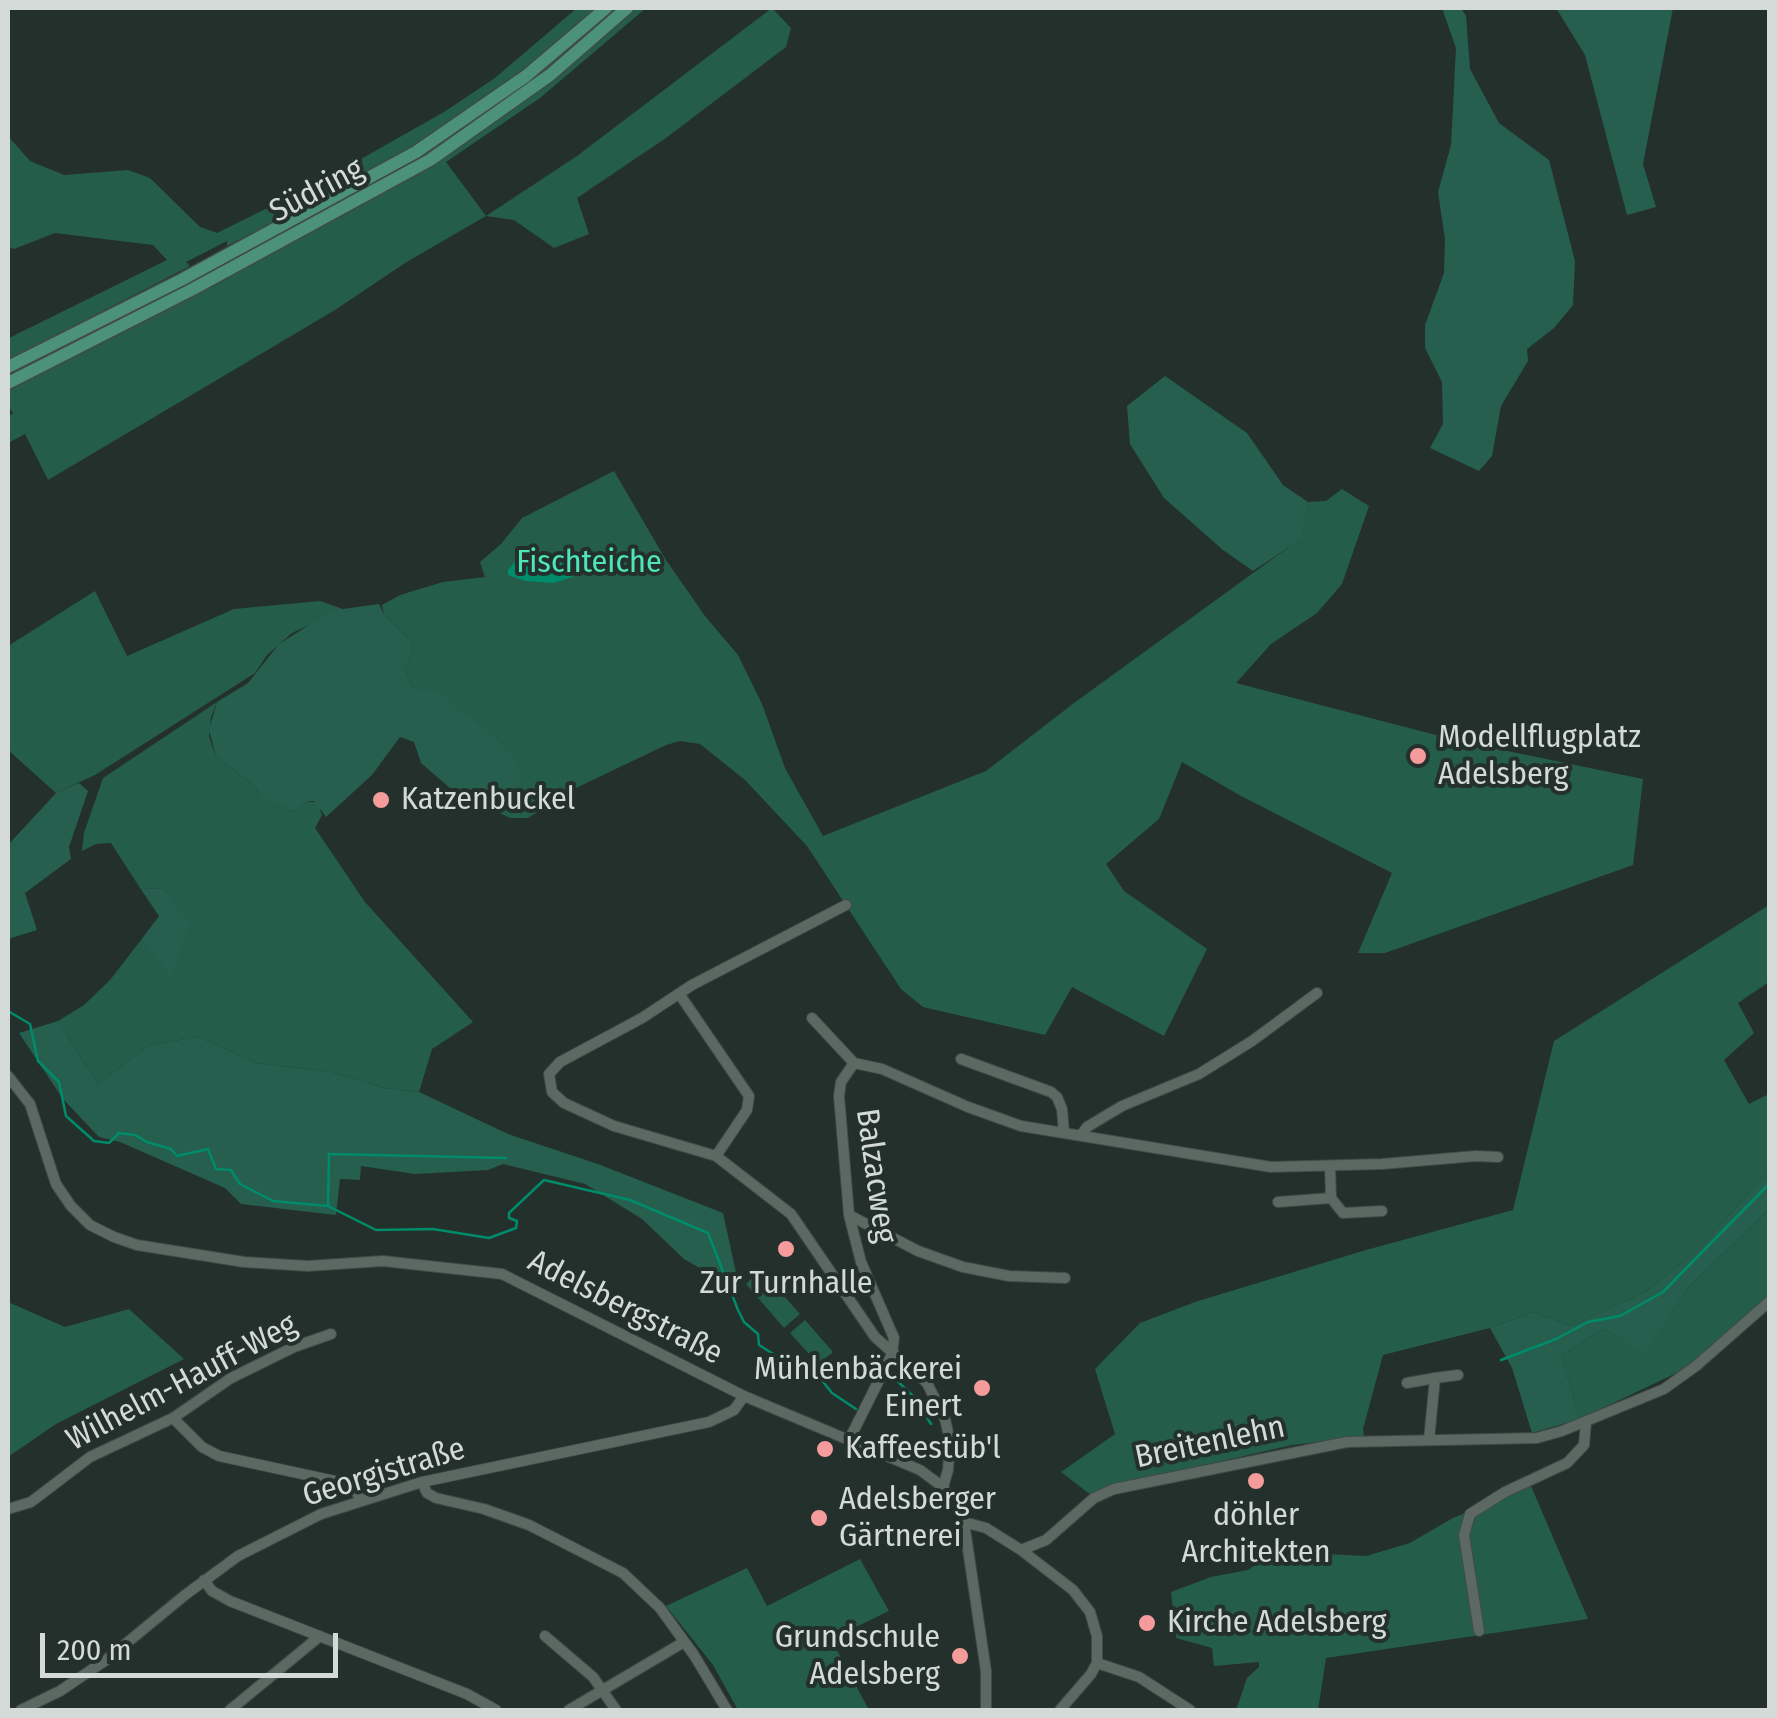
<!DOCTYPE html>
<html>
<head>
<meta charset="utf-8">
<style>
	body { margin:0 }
	#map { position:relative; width:1777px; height:1718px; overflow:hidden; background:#24302b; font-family:"Fira Sans Condensed",sans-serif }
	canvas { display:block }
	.frame { position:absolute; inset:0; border:10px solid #d3dad7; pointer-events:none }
	.scale { position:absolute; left:40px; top:1633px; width:298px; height:45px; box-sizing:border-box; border:5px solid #d3dad7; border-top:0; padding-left:12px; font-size:30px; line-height:35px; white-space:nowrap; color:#d3dad7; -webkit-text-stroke:8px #24302b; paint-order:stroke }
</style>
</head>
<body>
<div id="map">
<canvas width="1777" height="1718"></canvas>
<div class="frame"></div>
<div class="scale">200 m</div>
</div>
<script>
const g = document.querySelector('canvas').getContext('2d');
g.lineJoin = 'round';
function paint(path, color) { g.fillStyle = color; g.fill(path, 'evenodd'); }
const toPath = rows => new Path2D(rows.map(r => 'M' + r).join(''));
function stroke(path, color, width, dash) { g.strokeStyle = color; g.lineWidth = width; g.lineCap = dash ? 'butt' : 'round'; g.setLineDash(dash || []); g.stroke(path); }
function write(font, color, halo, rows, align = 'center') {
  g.font = font + ' "Fira Sans Condensed",sans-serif'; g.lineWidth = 8; g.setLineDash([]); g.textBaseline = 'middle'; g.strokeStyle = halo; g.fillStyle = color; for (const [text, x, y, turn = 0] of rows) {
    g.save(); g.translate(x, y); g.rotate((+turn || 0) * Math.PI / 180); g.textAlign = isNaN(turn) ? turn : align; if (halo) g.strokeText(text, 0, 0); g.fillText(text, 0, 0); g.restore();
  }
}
paint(toPath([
	[577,8,597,8,503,87,425,139,345,185,227,246,227,241,186,262,190,266,8,360,8,339,15,335,167,260,153,245,55,233,14,249,8,247,8,136,30,161,64,175,128,170,150,178,200,227,217,233,322,181,444,112,495,78],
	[635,8,646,8,540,98,446,162,486,216,577,156,772,8,791,28,786,47,666,138,577,198,589,234,554,248,514,220,486,216,405,263,335,310,48,480,25,434,10,442,8,417,13,413,8,406,8,391,346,214,448,155,544,87],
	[614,471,666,560,705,616,738,655,762,704,785,768,823,836,986,771,1074,703,1300,539,1308,502,1326,501,1342,489,1369,506,1342,584,1317,613,1271,644,1236,683,1459,741,1643,779,1633,865,1385,953,1358,953,1392,873,1241,796,1182,762,1159,819,1106,864,1124,891,1207,949,1164,1036,1072,987,1045,1035,923,1007,901,989,807,846,745,780,700,744,680,741,666,745,580,786,528,818,510,818,487,807,484,802,496,798,513,760,503,743,439,694,412,687,405,670,410,656,410,640,384,614,382,605,400,595,443,582,485,577,480,562,501,544,522,518],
	[95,591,127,656,234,609,320,601,343,609,292,633,267,655,255,673,95,775,56,793,8,750,8,646],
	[217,702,211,717,209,737,216,756,255,786,258,793,294,812,306,802,317,802,322,815,315,828,365,902,473,1022,432,1049,419,1092,384,1088,332,1072,257,1063,198,1037,149,1045,98,1084,58,1021,84,1005,110,980,141,940,172,976,188,924,165,889,140,888,111,843,96,844,82,851,84,833,103,778],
	[1769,905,1769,982,1738,1003,1754,1033,1724,1060,1749,1104,1769,1094,1769,1171,1697,1251,1645,1292,1571,1326,1534,1312,1490,1328,1383,1355,1363,1429,1364,1437,1292,1445,1113,1486,1091,1495,1061,1472,1115,1434,1095,1369,1140,1323,1195,1302,1366,1250,1513,1210,1554,1041],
	[1769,1209,1769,1295,1689,1367,1580,1419,1561,1355,1604,1329,1645,1353,1688,1288],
	[761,1270,800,1314,784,1328,746,1284],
	[8,1302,65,1327,129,1309,184,1359,56,1424,8,1457],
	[805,1320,833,1352,818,1364,790,1333],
	[1531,1486,1588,1619,1326,1658,1318,1710,1236,1710,1247,1678,1259,1667,1259,1662,1214,1666,1212,1648,1176,1638,1171,1592,1211,1577,1248,1570,1261,1561,1327,1554,1366,1556,1410,1543,1453,1518],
	[860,1559,889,1611,831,1639,869,1710,738,1710,713,1665,666,1606,747,1568,767,1606]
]), '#255d4b');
paint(toPath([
	[1442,8,1461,8,1466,16,1470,69,1499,123,1549,160,1575,261,1573,305,1554,328,1527,349,1528,361,1501,406,1492,456,1479,471,1430,448,1443,424,1442,382,1425,348,1425,325,1444,273,1445,239,1438,192,1451,145,1456,48],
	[1556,8,1673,8,1643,164,1656,207,1627,215,1585,55],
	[1165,376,1247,433,1283,485,1308,502,1301,539,1253,571,1223,550,1164,498,1130,444,1127,406],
	[379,604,384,614,410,640,410,656,405,670,412,687,439,693,503,743,520,767,522,777,515,789,484,802,472,802,458,795,421,763,414,742,400,737,372,775,326,817,314,801,306,802,294,812,259,795,255,786,216,756,209,730,217,702,248,683,279,644,325,615,343,609],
	[79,783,88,791,69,847,71,859,25,893,37,930,8,939,8,845,56,793],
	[140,888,165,889,189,924,172,977,141,940,159,916],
	[58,1021,98,1084,149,1045,198,1037,257,1063,332,1072,384,1088,419,1092,508,1134,598,1164,723,1213,740,1291,684,1259,642,1219,585,1184,503,1164,488,1170,415,1174,361,1166,360,1180,340,1179,336,1215,241,1204,225,1188,120,1142,99,1137,63,1099,19,1033],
	[1769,1171,1769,1209,1688,1288,1645,1354,1604,1329,1561,1355,1580,1419,1532,1433,1512,1368,1490,1328,1534,1312,1571,1326,1645,1292,1697,1251]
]), '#265f4d');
paint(toPath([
	[531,551,564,564,573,577,553,583,525,581,508,575,508,570,518,558]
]), '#008b6b');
stroke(toPath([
	[8,1011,30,1024,38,1061,59,1082,66,1116,94,1141,109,1143,119,1133,135,1135,147,1142,171,1149,177,1156,208,1149,216,1169,231,1170,240,1184,273,1201,328,1206,376,1230,433,1229,489,1238,516,1228,517,1221,509,1218,509,1213,544,1180,630,1200,708,1233,738,1310,744,1322,758,1334,759,1345,799,1370,820,1378,832,1393,856,1409],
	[328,1205,329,1154,506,1158],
	[1501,1360,1556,1339,1588,1322,1620,1316,1663,1292,1770,1183],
	[886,1375,893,1377,914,1397,931,1424]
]), '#008b6b', 2.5);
const minor = toPath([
	[680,995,749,1096,747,1110,716,1156,791,1214,875,1337,927,1383,945,1419,950,1441,948,1470,943,1487],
	[812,1018,854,1063],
	[961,1059,1051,1092,1057,1097,1062,1109,1064,1133],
	[8,1076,30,1104,56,1184,71,1206,90,1225,114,1237,137,1245,244,1262,308,1266,383,1261,502,1274,744,1396,920,1470,943,1487,964,1522,986,1671,986,1710],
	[1081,1135,1087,1127,1122,1106,1199,1074,1252,1041,1317,993],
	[716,1156,614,1126,564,1103,552,1092,549,1074,560,1062,642,1018,692,985,846,905],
	[1331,1198,1343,1213,1382,1211],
	[1278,1202,1331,1198,1330,1166],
	[849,1215,918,1251,963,1267,1009,1276,1065,1278],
	[1407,1383,1435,1378],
	[173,1418,202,1447,219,1456,344,1483,356,1491,360,1499],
	[850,1438,892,1354,894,1338,861,1262,849,1215,839,1096,841,1082,854,1063,882,1069,968,1107,1021,1126,1271,1167,1382,1164,1476,1156,1498,1157],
	[1429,1440,1435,1378,1458,1375],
	[422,1482,427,1493,436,1498,484,1509,529,1525,623,1573,660,1608,694,1655,727,1710],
	[8,1509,31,1502,90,1457,173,1418,231,1378,294,1347,331,1334],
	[964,1522,986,1528,1021,1550,1073,1590,1090,1612,1097,1636,1097,1663,1091,1674,1060,1710],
	[1021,1550,1046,1540,1094,1498,1114,1489,1347,1442,1537,1438,1562,1431,1664,1389,1696,1366,1770,1301],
	[204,1580,212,1591,230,1601,467,1694,496,1710],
	[1479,1631,1464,1535,1470,1514,1505,1492,1567,1463,1584,1445,1586,1422],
	[545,1636,593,1677,616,1710],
	[1097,1663,1139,1677,1190,1710],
	[21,1710,60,1691,106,1660,185,1595,238,1556,321,1514,422,1482,709,1422,734,1410,744,1396],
	[230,1710,320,1636],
	[569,1710,684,1642]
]);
const major = toPath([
	[8,367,181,280,416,152,526,76,606,8],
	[8,383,193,289,430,160,550,75,627,8]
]);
stroke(minor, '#404a47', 12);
stroke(major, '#404a47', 15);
stroke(minor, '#5c6963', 10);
stroke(major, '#4c917a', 12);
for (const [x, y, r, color] of [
	[1418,756,10,"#f59b9c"],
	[381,800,10,"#f59b9c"],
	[786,1249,10,"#f59b9c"],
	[982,1388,10,"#f59b9c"],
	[825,1449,10,"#f59b9c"],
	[1256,1481,10,"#f59b9c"],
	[819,1518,10,"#f59b9c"],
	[1147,1623,10,"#f59b9c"],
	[960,1656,10,"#f59b9c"]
]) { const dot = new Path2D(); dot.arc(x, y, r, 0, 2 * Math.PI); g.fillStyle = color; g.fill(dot); stroke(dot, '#24302b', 4); }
write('32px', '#d3dad7', '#24302b', [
	["Südring",317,191,-28],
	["Balzacweg",875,1176,82],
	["Adelsbergstraße",625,1308,27],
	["Wilhelm-Hauff-Weg",182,1383,-28],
	["Breitenlehn",1210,1443,-12],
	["Georgistraße",384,1473,-17]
]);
write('32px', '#4ee6b8', '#24302b', [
	["Fischteiche",589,563]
]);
write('32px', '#d3dad7', '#24302b', [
	["Modellflugplatz",1438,738],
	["Adelsberg",1438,775],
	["Katzenbuckel",401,800],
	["Zur Turnhalle",786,1284,"center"],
	["Mühlenbäckerei",962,1370,"right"],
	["Einert",962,1407,"right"],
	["Kaffeestüb'l",845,1449],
	["Adelsberger",839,1500],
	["Gärtnerei",839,1537],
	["döhler",1256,1516,"center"],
	["Architekten",1256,1553,"center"],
	["Kirche Adelsberg",1167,1623],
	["Grundschule",940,1638,"right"],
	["Adelsberg",940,1675,"right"]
], 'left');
</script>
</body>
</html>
